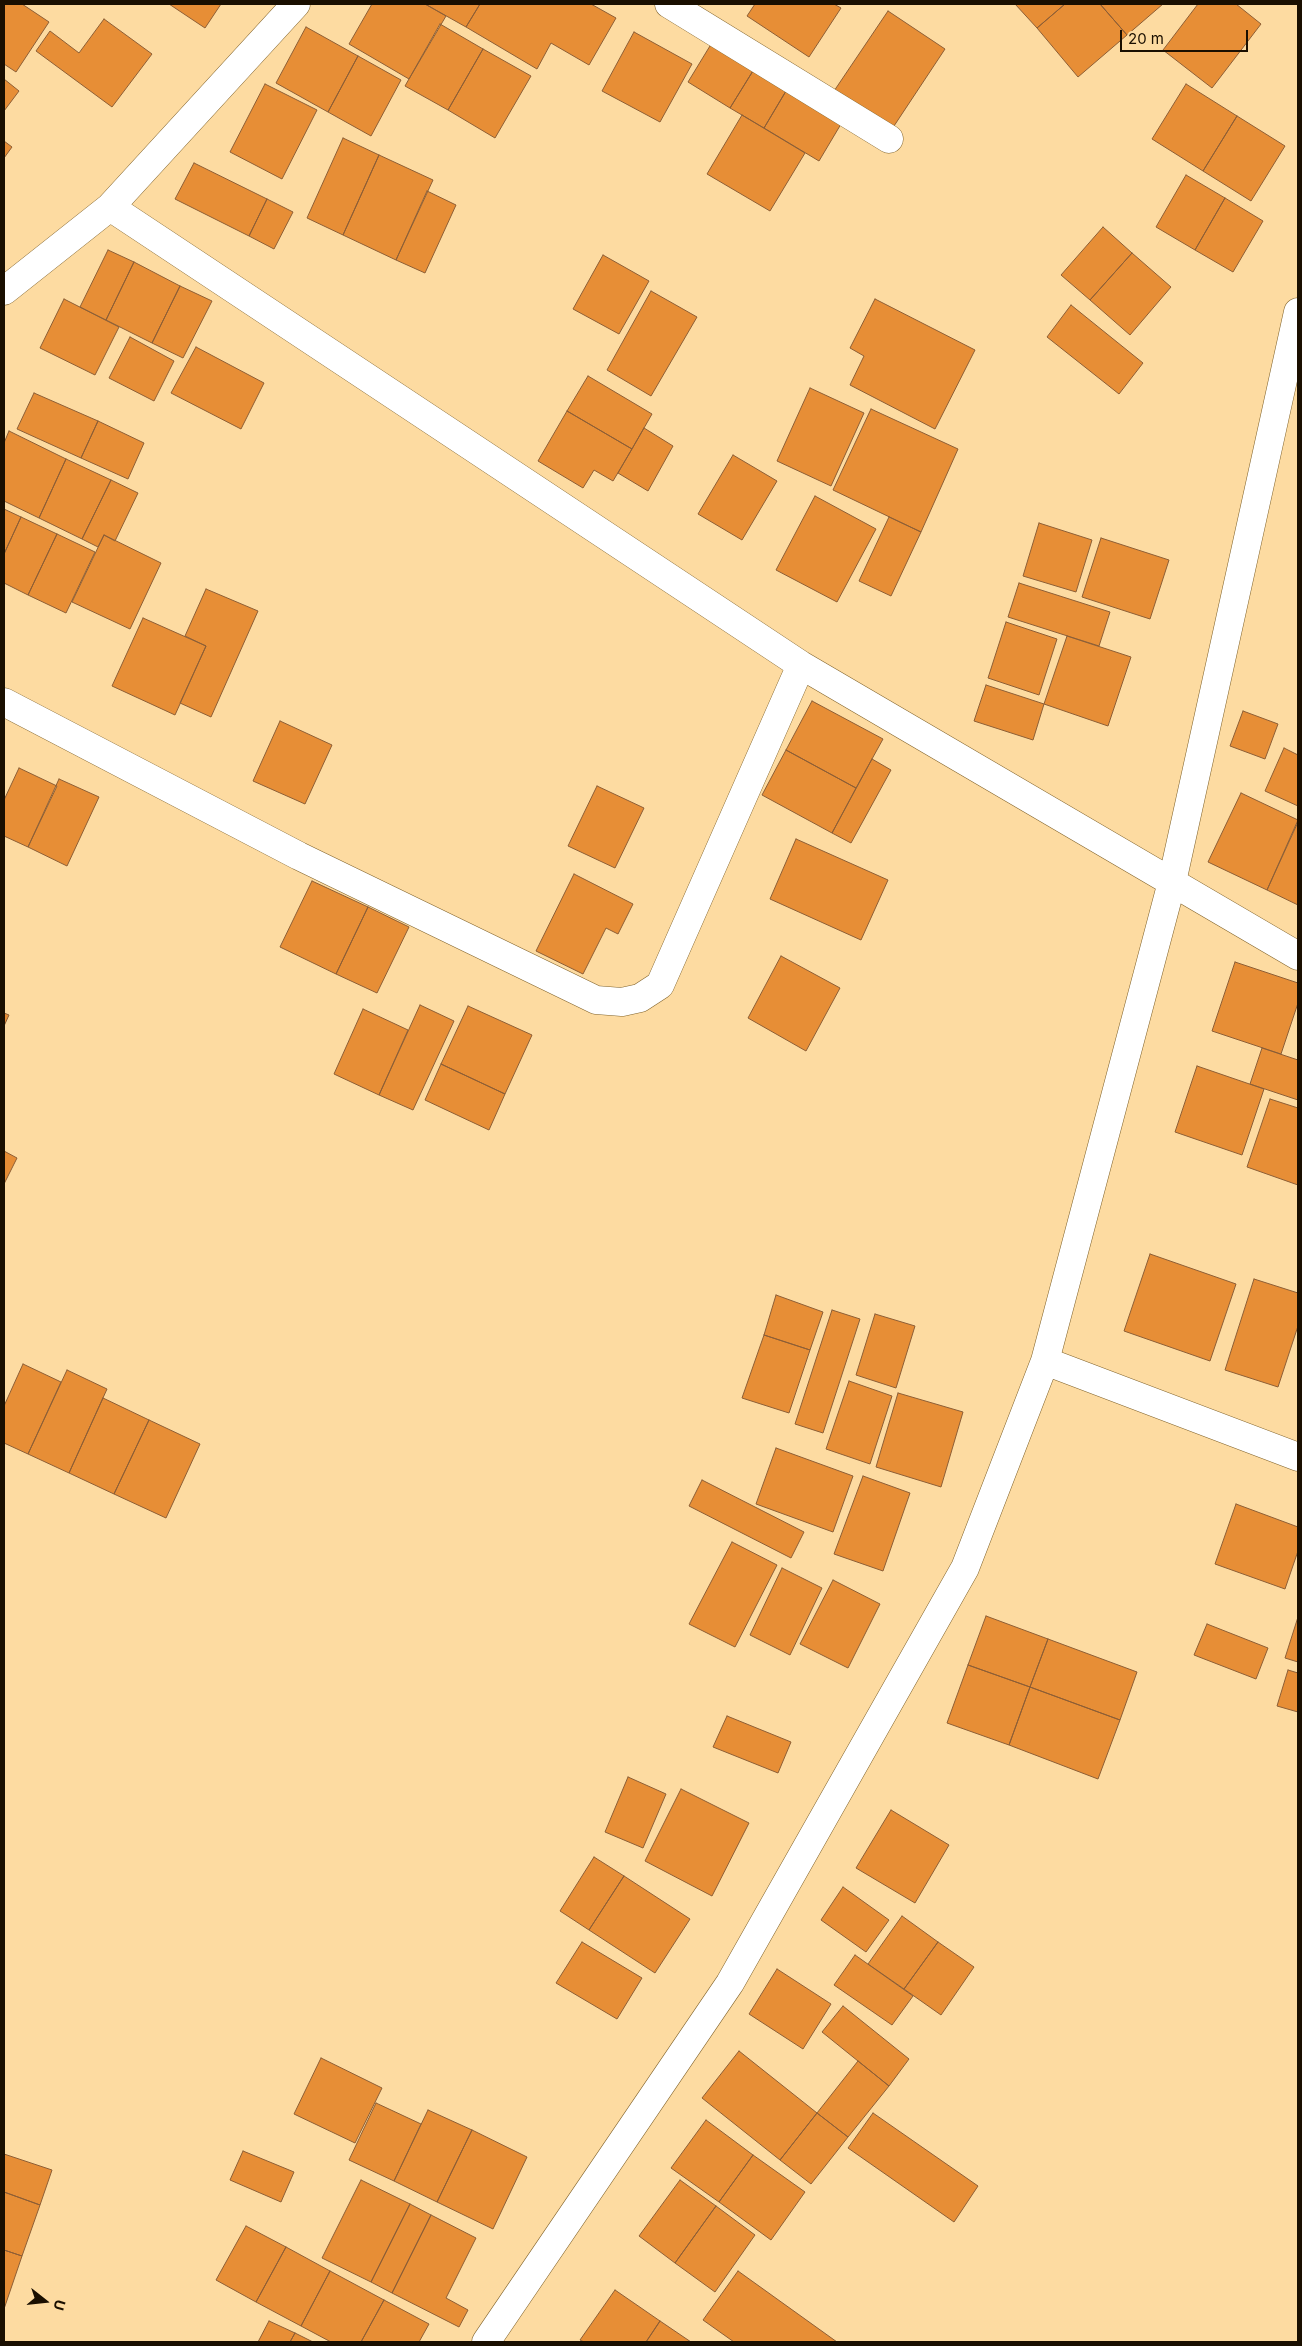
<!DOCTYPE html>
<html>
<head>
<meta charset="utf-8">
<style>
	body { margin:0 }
	#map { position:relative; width:1302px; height:2346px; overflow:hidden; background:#fddba1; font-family:Inter,sans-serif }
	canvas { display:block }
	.frame { position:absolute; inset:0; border:5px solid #1a0f00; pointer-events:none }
	.north { position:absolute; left:20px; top:2276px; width:50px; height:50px; -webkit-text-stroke:4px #fddba1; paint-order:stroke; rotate:106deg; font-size:14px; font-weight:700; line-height:20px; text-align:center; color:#1a0f00 }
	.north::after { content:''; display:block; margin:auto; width:18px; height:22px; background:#1a0f00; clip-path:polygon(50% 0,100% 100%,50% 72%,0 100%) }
	.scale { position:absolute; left:1120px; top:30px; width:128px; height:22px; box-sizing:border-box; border:2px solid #1a0f00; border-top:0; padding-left:6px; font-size:15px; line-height:18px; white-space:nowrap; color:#1a0f00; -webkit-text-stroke:4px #fddba1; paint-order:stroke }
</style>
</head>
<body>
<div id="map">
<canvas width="1302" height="2346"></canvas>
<div class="frame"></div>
<div class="north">U</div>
<div class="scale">20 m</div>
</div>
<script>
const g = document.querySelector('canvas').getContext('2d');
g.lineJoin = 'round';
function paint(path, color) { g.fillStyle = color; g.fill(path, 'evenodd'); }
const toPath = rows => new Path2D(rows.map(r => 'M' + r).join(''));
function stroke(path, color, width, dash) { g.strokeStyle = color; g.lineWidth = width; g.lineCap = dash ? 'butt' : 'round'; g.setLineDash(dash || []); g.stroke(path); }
const building = toPath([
	[4,4,22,4,49,22,16,72,4,64,4,4],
	[169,4,221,4,205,28,169,4],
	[372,4,425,4,446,16,409,79,349,44,372,4],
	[425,4,480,4,466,27,425,4],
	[480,4,591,4,616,18,589,65,551,43,537,69,466,27,480,4],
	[755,4,834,4,841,8,809,57,747,16,755,4],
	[1015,4,1065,4,1037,28,1015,4],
	[1065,4,1100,4,1127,35,1078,77,1037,28,1065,4],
	[1100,4,1163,4,1127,35,1100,4],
	[1198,4,1236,4,1261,24,1212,88,1163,50,1198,4],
	[888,11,945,49,890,132,832,94,888,11],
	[104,19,152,54,112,107,36,51,50,31,79,53,104,19],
	[440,24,483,49,448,110,405,86,440,24],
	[306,27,358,56,328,112,276,83,306,27],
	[634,32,692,64,660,122,602,91,634,32],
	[713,41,756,66,730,108,688,82,713,41],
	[483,49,531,76,495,138,448,110,483,49],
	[358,56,401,80,371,136,328,112,358,56],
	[756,66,789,86,764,128,730,108,756,66],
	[4,79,19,91,4,111,4,79],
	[265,84,317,110,282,179,230,152,265,84],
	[1186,84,1237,116,1203,171,1152,139,1186,84],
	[789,86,844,119,819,161,764,128,789,86],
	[742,115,805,153,770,211,707,174,742,115],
	[1237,116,1285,146,1251,201,1203,171,1237,116],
	[343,138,379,155,343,235,307,218,343,138],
	[4,141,12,147,4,158,4,141],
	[379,155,433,180,396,260,343,235,379,155],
	[194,163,267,199,249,236,175,199,194,163],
	[1186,175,1225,198,1195,250,1156,227,1186,175],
	[427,191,456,205,425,273,396,260,427,191],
	[1225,198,1263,221,1233,272,1195,250,1225,198],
	[267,199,293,212,274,249,249,236,267,199],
	[1103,227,1132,253,1090,300,1061,275,1103,227],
	[108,250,134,262,106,320,80,307,108,250],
	[1132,253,1171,287,1130,335,1090,300,1132,253],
	[603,255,649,281,619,334,573,309,603,255],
	[134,262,180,286,152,343,106,320,134,262],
	[180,286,212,301,183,358,152,343,180,286],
	[651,291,697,317,651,396,607,370,651,291],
	[64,299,119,327,95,375,40,348,64,299],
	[875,299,975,350,935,429,850,385,864,356,850,348,875,299],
	[1071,305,1143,363,1119,394,1047,337,1071,305],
	[130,337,174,361,154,401,109,378,130,337],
	[196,347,264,383,241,429,171,393,196,347],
	[588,376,652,414,632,449,567,411,588,376],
	[810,388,864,413,831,486,777,461,810,388],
	[34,393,98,421,81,458,17,429,34,393],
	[871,409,958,449,921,532,833,490,871,409],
	[567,411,632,449,613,481,594,470,583,488,538,461,567,411],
	[98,421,144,443,128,479,81,458,98,421],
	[644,428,673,446,648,491,618,473,644,428],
	[9,431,66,459,39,518,4,501,4,443,9,431],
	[733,455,777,481,742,540,698,514,733,455],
	[66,459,111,480,82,539,39,518,66,459],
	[111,480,138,493,115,541,104,535,98,547,82,539,111,480],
	[815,496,876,529,837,602,776,570,815,496],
	[4,509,21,517,4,554,4,509],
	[21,517,57,534,28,595,4,583,4,554,21,517],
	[889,517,921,532,891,596,859,581,889,517],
	[1039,523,1092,540,1076,592,1023,576,1039,523],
	[57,534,95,552,66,613,28,595,57,534],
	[104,535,161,563,130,629,72,602,104,535],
	[1101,538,1169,560,1150,619,1082,597,1101,538],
	[1019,583,1110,612,1099,646,1008,617,1019,583],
	[206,589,258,611,211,717,180,703,206,646,185,636,206,589],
	[143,618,206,646,175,715,112,686,143,618],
	[1006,622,1057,639,1039,695,988,678,1006,622],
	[1067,636,1131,657,1108,726,1044,704,1067,636],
	[986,685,1044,704,1033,740,974,721,986,685],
	[812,701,883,739,856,788,786,750,812,701],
	[1243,711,1278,724,1265,759,1230,746,1243,711],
	[280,721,332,745,305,804,253,781,280,721],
	[1284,748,1298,755,1298,806,1265,791,1284,748],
	[786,750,856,788,832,833,762,795,786,750],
	[872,759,891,770,851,843,832,833,872,759],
	[19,768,57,786,28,847,4,836,4,800,19,768],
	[59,779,99,797,67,866,28,847,59,779],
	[597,786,644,808,615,868,568,846,597,786],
	[1241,793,1298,820,1267,890,1208,862,1241,793],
	[1298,822,1298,905,1267,890,1298,822],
	[796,839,888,880,861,940,770,899,796,839],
	[574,874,633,904,618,934,606,928,583,974,536,951,574,874],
	[312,881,368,907,336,974,280,947,312,881],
	[368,907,409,927,377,993,336,974,368,907],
	[781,956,840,988,806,1051,748,1018,781,956],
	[1235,962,1298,983,1298,1003,1281,1054,1212,1031,1235,962],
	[420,1005,454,1021,413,1110,379,1095,420,1005],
	[468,1006,532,1035,505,1094,441,1064,468,1006],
	[363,1009,408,1030,379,1095,334,1074,363,1009],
	[4,1013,9,1015,4,1026,4,1013],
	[1262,1048,1298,1060,1298,1100,1250,1084,1262,1048],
	[441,1064,505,1094,489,1130,425,1100,441,1064],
	[1197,1066,1264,1089,1242,1155,1175,1132,1197,1066],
	[1270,1099,1298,1108,1298,1185,1247,1167,1270,1099],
	[4,1151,17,1158,4,1184,4,1151],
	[1150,1254,1236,1284,1210,1361,1124,1331,1150,1254],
	[1254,1279,1298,1293,1298,1326,1278,1387,1225,1370,1254,1279],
	[776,1295,823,1312,810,1350,764,1335,776,1295],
	[832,1310,860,1319,823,1433,795,1424,832,1310],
	[875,1314,915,1326,896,1388,856,1375,875,1314],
	[764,1335,810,1350,789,1413,742,1398,764,1335],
	[23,1364,61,1382,28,1454,4,1443,4,1406,23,1364],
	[67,1370,107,1389,69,1473,28,1454,67,1370],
	[849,1381,892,1396,870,1464,826,1449,849,1381],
	[898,1393,963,1412,941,1487,876,1467,898,1393],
	[103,1398,149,1420,114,1494,69,1473,103,1398],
	[149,1420,200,1444,166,1518,114,1494,149,1420],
	[776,1448,853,1476,833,1532,756,1504,776,1448],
	[863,1476,910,1493,883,1571,834,1554,863,1476],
	[702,1480,804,1532,791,1558,689,1506,702,1480],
	[1236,1504,1298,1527,1298,1551,1285,1589,1215,1564,1236,1504],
	[732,1542,777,1565,735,1647,689,1624,732,1542],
	[782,1568,822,1588,790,1655,750,1635,782,1568],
	[833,1580,880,1604,848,1668,800,1644,833,1580],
	[986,1616,1048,1639,1030,1687,968,1665,986,1616],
	[1298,1617,1298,1662,1285,1658,1298,1617],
	[1207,1624,1268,1648,1256,1679,1194,1655,1207,1624],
	[1048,1639,1137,1672,1120,1720,1030,1687,1048,1639],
	[968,1665,1030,1687,1009,1745,947,1723,968,1665],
	[1288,1670,1298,1673,1298,1712,1277,1706,1288,1670],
	[1030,1687,1120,1720,1098,1779,1009,1745,1030,1687],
	[727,1716,791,1742,778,1773,713,1747,727,1716],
	[628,1777,666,1794,643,1848,605,1832,628,1777],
	[681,1789,749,1823,712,1896,645,1861,681,1789],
	[891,1810,949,1845,915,1903,856,1868,891,1810],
	[594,1857,624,1876,589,1930,560,1911,594,1857],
	[624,1876,690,1919,655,1973,589,1930,624,1876],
	[843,1887,889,1920,866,1952,821,1920,843,1887],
	[902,1916,938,1942,904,1989,868,1964,902,1916],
	[582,1942,642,1978,617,2019,556,1983,582,1942],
	[938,1942,974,1967,941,2015,904,1989,938,1942],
	[855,1955,913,1996,892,2025,834,1985,855,1955],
	[777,1969,831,2004,803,2049,749,2014,777,1969],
	[843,2006,909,2059,889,2086,822,2032,843,2006],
	[739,2051,817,2113,780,2160,702,2098,739,2051],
	[321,2058,382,2088,355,2143,294,2114,321,2058],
	[858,2061,889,2086,848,2137,817,2113,858,2061],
	[376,2103,421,2124,394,2181,349,2160,376,2103],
	[428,2110,472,2130,437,2202,394,2181,428,2110],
	[817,2113,848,2137,811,2184,780,2160,817,2113],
	[873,2113,978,2186,954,2222,848,2148,873,2113],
	[706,2120,753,2155,719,2202,671,2168,706,2120],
	[472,2130,527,2157,493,2229,437,2202,472,2130],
	[243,2151,294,2172,281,2202,230,2180,243,2151],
	[4,2154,52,2170,40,2205,4,2192,4,2154],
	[753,2155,805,2192,771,2240,719,2202,753,2155],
	[361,2180,410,2204,371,2282,322,2258,361,2180],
	[680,2180,716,2206,675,2263,639,2236,680,2180],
	[4,2192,40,2205,22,2256,4,2250,4,2192],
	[410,2204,431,2215,392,2293,371,2282,410,2204],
	[716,2206,755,2235,715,2292,675,2263,716,2206],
	[431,2215,476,2238,446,2298,468,2310,459,2327,392,2293,431,2215],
	[246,2226,286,2247,256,2302,216,2280,246,2226],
	[286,2247,330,2271,301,2326,256,2302,286,2247],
	[4,2250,22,2256,4,2309,4,2250],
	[330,2271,384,2300,361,2342,331,2342,301,2326,330,2271],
	[738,2271,837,2342,734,2342,703,2320,738,2271],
	[615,2290,660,2321,646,2342,584,2342,580,2340,615,2290],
	[384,2300,429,2324,419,2342,361,2342,384,2300],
	[269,2321,295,2333,290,2342,258,2342,269,2321],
	[660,2321,691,2342,646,2342,660,2321],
	[295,2333,313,2342,290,2342,295,2333]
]);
paint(building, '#e78e36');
stroke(building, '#8d5e35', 1);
const minor = toPath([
	[669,4,889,139],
	[110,207,801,665,1298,956],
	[4,291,110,207,296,4],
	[4,702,299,856,596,1000,622,1002,640,998,660,985,801,665],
	[1045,1361,1298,1457],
	[486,2342,730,1983,965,1568,1045,1361,1172,882,1298,312]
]);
stroke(minor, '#81632b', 29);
stroke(minor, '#fff', 28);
</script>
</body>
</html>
